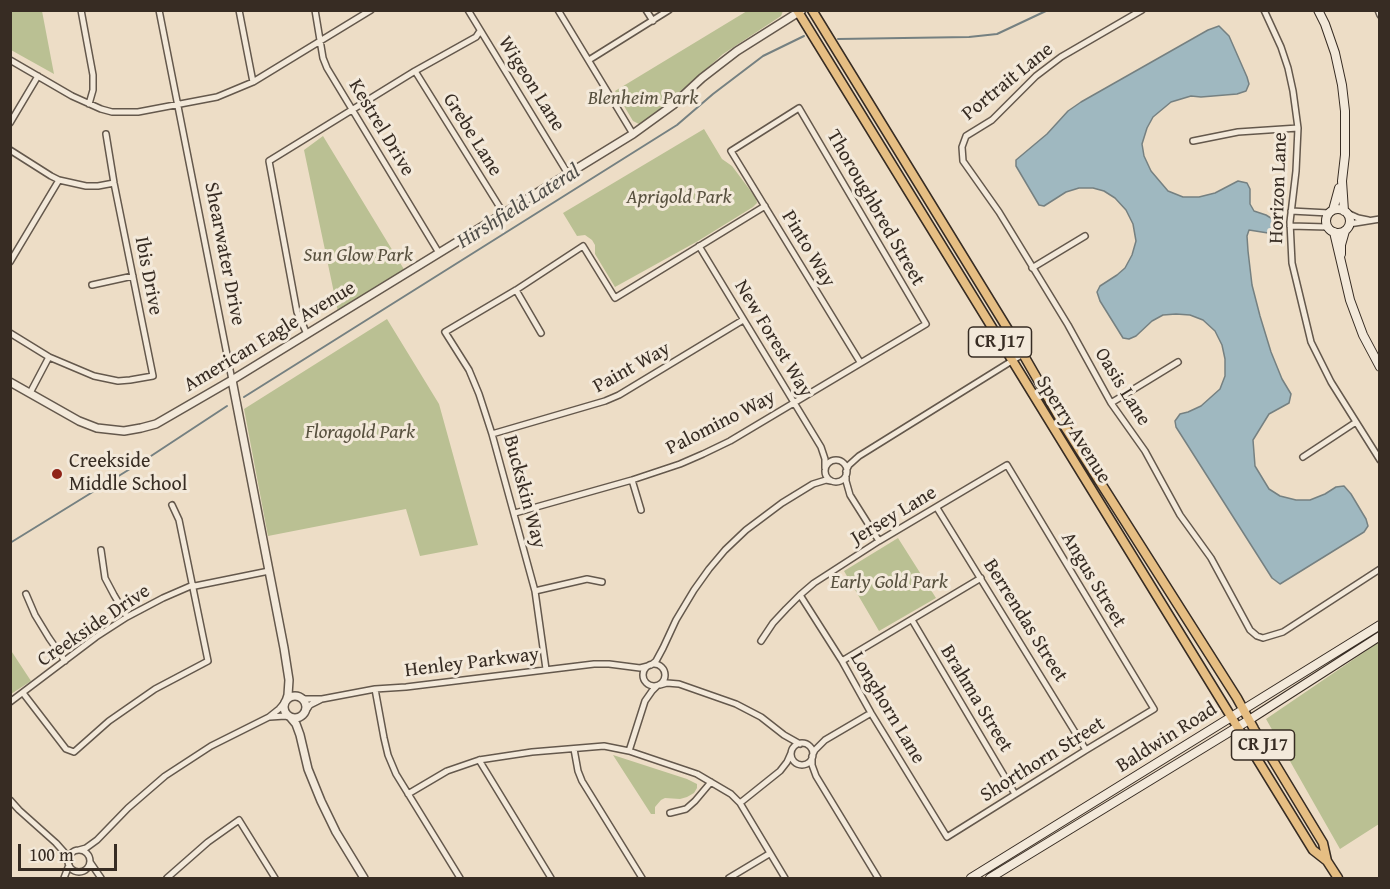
<!DOCTYPE html>
<html>
<head>
<meta charset="utf-8">
<style>
	body { margin:0 }
	#map { position:relative; width:1390px; height:889px; overflow:hidden; background:#edddc6; font-family:"Gentium Book Plus",serif }
	canvas { display:block }
	.frame { position:absolute; inset:0; border:12px solid #372c23; pointer-events:none }
	.scale { position:absolute; left:18px; top:844px; width:99px; height:27px; box-sizing:border-box; border:3px solid #372c23; border-top:0; padding-left:8px; font-size:18px; line-height:21px; white-space:nowrap; color:#372c23; -webkit-text-stroke:4px #f3e9da; paint-order:stroke }
</style>
</head>
<body>
<div id="map">
<canvas width="1390" height="889"></canvas>
<div class="frame"></div>
<div class="scale">100 m</div>
</div>
<script>
const g = document.querySelector('canvas').getContext('2d');
g.lineJoin = 'round';
function paint(path, color) { g.fillStyle = color; g.fill(path, 'evenodd'); }
const toPath = rows => new Path2D(rows.map(r => 'M' + r).join(''));
function stroke(path, color, width, dash) { g.strokeStyle = color; g.lineWidth = width; g.lineCap = dash ? 'butt' : 'round'; g.setLineDash(dash || []); g.stroke(path); }
function write(font, color, halo, rows, align = 'center') {
  g.font = font + ' "Gentium Book Plus",serif'; g.lineWidth = 6; g.setLineDash([]); g.textBaseline = 'middle'; g.strokeStyle = halo; g.fillStyle = color; for (const [text, x, y, turn = 0] of rows) {
    g.save(); g.translate(x, y); g.rotate((+turn || 0) * Math.PI / 180); g.textAlign = isNaN(turn) ? turn : align; if (halo) g.strokeText(text, 0, 0); g.fillText(text, 0, 0); g.restore();
  }
}
paint(toPath([
	[11,10,42,11,54,74,11,50],
	[747,11,783,11,781,16,723,54,655,115,641,125,633,121,615,91],
	[704,129,722,159,732,166,756,198,757,203,753,207,698,241,615,287,595,254,595,245,592,240,585,235,577,236,563,213],
	[323,136,405,271,338,312,304,150],
	[387,319,439,404,478,545,420,556,406,509,268,536,244,409],
	[898,538,936,598,879,631,844,571],
	[1379,642,1379,824,1340,849,1266,719],
	[10,649,31,681,11,694,10,694],
	[613,755,687,779,697,784,697,788,694,793,687,797,680,799,665,798,661,800,655,807,655,814,651,814]
]), '#bac093');
const water = toPath([
	[1219,26,1229,36,1247,77,1249,84,1246,91,1237,94,1201,97,1191,96,1171,102,1153,117,1147,128,1142,144,1144,156,1151,171,1168,191,1183,197,1199,197,1215,193,1238,181,1247,183,1250,189,1250,204,1254,211,1266,215,1274,220,1274,228,1268,233,1249,230,1247,236,1248,251,1252,285,1260,316,1271,352,1282,379,1291,394,1289,403,1269,414,1253,440,1255,466,1269,489,1280,496,1296,500,1310,500,1325,494,1336,487,1344,486,1351,494,1366,519,1368,526,1364,532,1280,584,1272,578,1176,427,1175,421,1180,414,1188,412,1201,406,1220,389,1225,376,1225,359,1222,345,1215,331,1203,320,1190,315,1176,314,1163,315,1152,321,1136,336,1129,339,1123,338,1100,301,1097,292,1100,286,1117,275,1125,268,1132,255,1136,241,1133,224,1126,210,1115,198,1104,191,1093,188,1079,188,1066,192,1044,206,1039,205,1016,166,1016,160,1047,134,1068,111,1081,102,1208,30,1219,26]
]);
paint(water, '#9fb8c0');
stroke(water, '#758081', 1.5);
stroke(toPath([
	[838,39,969,37,997,34,1048,10],
	[244,397,677,125,713,94,763,56,804,36],
	[10,543,151,456,227,406]
]), '#758081', 2);
const minor = toPath([
	[81,10,93,75,93,90,89,104],
	[159,10,232,380],
	[239,10,253,82],
	[315,10,323,58,327,68,439,253],
	[468,10,568,174],
	[558,10,633,134],
	[646,10,653,21],
	[1142,10,1061,57,1036,76,992,120,966,136,962,147,963,161,999,212,1068,325,1111,403,1145,451,1180,515,1211,558,1250,630,1257,636,1263,638,1283,632,1380,569],
	[1264,10,1281,47,1288,68,1293,91,1298,128,1296,171,1290,222,1292,263,1311,342,1331,382,1380,460],
	[1378,10,1380,15],
	[10,60,72,96,101,109,112,112,138,112,217,97,253,82,371,10],
	[589,60,669,10],
	[415,71,504,214],
	[10,123,38,76],
	[1193,141,1238,132,1298,128],
	[10,150,51,176,59,180,86,186,98,186,114,183],
	[1291,211,1329,213],
	[1347,213,1358,218,1368,220],
	[1349,224,1380,219],
	[1290,226,1328,227],
	[699,246,821,447,825,459,825,468],
	[10,262,59,180],
	[1032,268,1085,236],
	[92,285,133,276],
	[516,290,541,333],
	[10,333,49,357,94,376,118,381,130,380,153,376,114,183,106,134],
	[307,334,297,312,269,161,415,71,476,37,480,31],
	[30,393,49,357],
	[1111,403,1178,362],
	[492,434,605,401,619,395,743,320],
	[1303,457,1356,422],
	'825 471a11 11 0 1 1 22 0a11 11 0 1 1-22 0Z',
	[846,471,849,465,859,456,1023,354],
	[846,474,846,481,850,495,879,541],
	[632,480,641,510],
	[937,508,1086,750],
	[515,513,632,480,680,464,703,454,730,441,926,324,799,108,731,151,860,362],
	[101,550,105,578,114,595,127,617],
	[535,591,587,579,602,582],
	[26,594,35,615,49,638,65,661],
	[912,620,1015,794],
	[761,641,773,623,786,609,800,595,814,583,879,541,1007,465,1154,709,1086,750,947,837,871,713,842,661,800,595],
	[842,661,981,578],
	'643 675a11 11 0 1 1 22 0a11 11 0 1 1-22 0Z',
	[651,665,656,661,663,648,676,620,694,590,709,569,725,550,746,530,782,503,813,484,826,480,831,481],
	[546,669,535,591,492,434,479,394,469,370,445,332,516,290,583,246,615,298,765,206],
	[660,685,667,683,679,684,736,704,761,717,784,735,800,744],
	[375,689,384,738,388,755,396,774,460,878],
	[23,693,66,749,74,752,109,721,155,689,208,661,179,520,172,505],
	[300,698,305,699,322,699,375,689,406,687,594,664,609,664,640,668,648,666],
	[10,702,96,637,127,617,163,598,193,585,195,586,269,571],
	[305,712,310,705,320,700],
	[270,717,285,716,290,717],
	'791 754a11 11 0 1 1 22 0a11 11 0 1 1-22 0Z',
	[574,749,578,771,582,781,642,878],
	[629,751,645,701,652,691,657,686],
	[812,756,815,750,825,740,871,713],
	[812,757,812,765,816,776,878,878],
	[479,760,551,878],
	[408,794,447,771,479,760,532,752,604,746,629,751,697,774,731,794,740,803,785,878],
	[10,800,19,810,56,843,64,852,68,861],
	[740,803,780,771,787,762,791,753],
	[670,813,686,809,695,801,711,782],
	[79,850,86,848,97,840,128,808,165,776,211,746,269,717,279,709,285,702],
	'68 861a11 11 0 1 1 22 0a11 11 0 1 1-22 0Z',
	[90,862,101,878],
	[64,878,69,865],
	[167,878,208,842,239,820,275,878],
	[729,878,769,854]
]);
const tertiary = toPath([
	[232,380,284,648,289,680,288,695,286,701],
	[10,382,79,421,97,428,124,431,141,428,156,424,232,380,633,134,673,105,702,78,737,51,802,10],
	'284 707a11 11 0 1 1 22 0a11 11 0 1 1-22 0Z',
	[291,718,296,724,300,735,308,769,321,801,336,832,364,878]
]);
const secondary = toPath([
	[1318,10,1325,24,1335,53,1342,85,1345,111,1345,155,1342,181,1344,211],
	'1326 221a12 12 0 1 1 24 0a12 12 0 1 1-24 0Z',
	[1333,210,1339,188],
	[1334,232,1350,300,1363,335,1380,367],
	[1341,254,1341,245,1345,231],
	[971,878,1380,625],
	[990,878,1249,720,1380,636]
]);
const primary = toPath([
	[797,10,1313,850,1327,861],
	[812,10,1023,354,1062,422,1237,698,1254,729,1323,843,1327,861,1338,878]
]);
stroke(minor, '#64584c', 8);
stroke(tertiary, '#64584c', 10);
stroke(secondary, '#372c23', 10);
stroke(primary, '#372c23', 11);
stroke(minor, '#f3e9da', 5);
stroke(tertiary, '#f3e9da', 7);
stroke(secondary, '#f3e9da', 8);
stroke(primary, '#e6be83', 8);
for (const [x, y, r, color] of [
	[57,474,6,"#8f2418"]
]) { const dot = new Path2D(); dot.arc(x, y, r, 0, 2 * Math.PI); g.fillStyle = color; g.fill(dot); stroke(dot, '#f3e9da', 2); }
for (const [x, y, w] of [
	[1000,342,63],
	[1263,745,63]
]) { const box = new Path2D(); box.roundRect(x - w / 2, y - 15, w, 30, 4.5); g.fillStyle = '#f3e9da'; g.fill(box); stroke(box, '#372c23', 1.5); }
write('bold 18px', '#372c23', null, [
	["CR J17",1000,342],
	["CR J17",1263,745]
]);
write('20px', '#372c23', '#f3e9da', [
	["Portrait Lane",1008,82,-39],
	["Wigeon Lane",531,84,58],
	["Kestrel Drive",381,128,59],
	["Grebe Lane",472,135,58],
	["Horizon Lane",1279,188,-88],
	["Thoroughbred Street",875,208,60],
	["Pinto Way",808,249,59],
	["Shearwater Drive",224,254,79],
	["Ibis Drive",148,276,79],
	["American Eagle Avenue",270,337,-31],
	["New Forest Way",773,339,59],
	["Paint Way",632,368,-29],
	["Oasis Lane",1122,387,58],
	["Palomino Way",721,423,-27],
	["Sperry Avenue",1073,430,58],
	["Buckskin Way",524,492,75],
	["Jersey Lane",894,516,-31],
	["Angus Street",1093,580,59],
	["Berrendas Street",1025,621,58],
	["Creekside Drive",94,626,-34],
	["Henley Parkway",472,663,-7],
	["Brahma Street",976,699,59],
	["Longhorn Lane",887,708,59],
	["Baldwin Road",1167,738,-32],
	["Shorthorn Street",1043,760,-32]
]);
write('italic 20px', '#58513f', '#f3e9da', [
	["Blenheim Park",643,99],
	["Aprigold Park",679,198],
	["Sun Glow Park",358,256],
	["Floragold Park",360,433],
	["Early Gold Park",889,583]
]);
write('20px', '#372c23', '#f3e9da', [
	["Creekside",69,462],
	["Middle School",69,485]
], 'left');
write('italic 21px', '#514f4a', '#f3e9da', [
	["Hirshfield Lateral",519,207,-32]
]);
</script>
</body>
</html>
